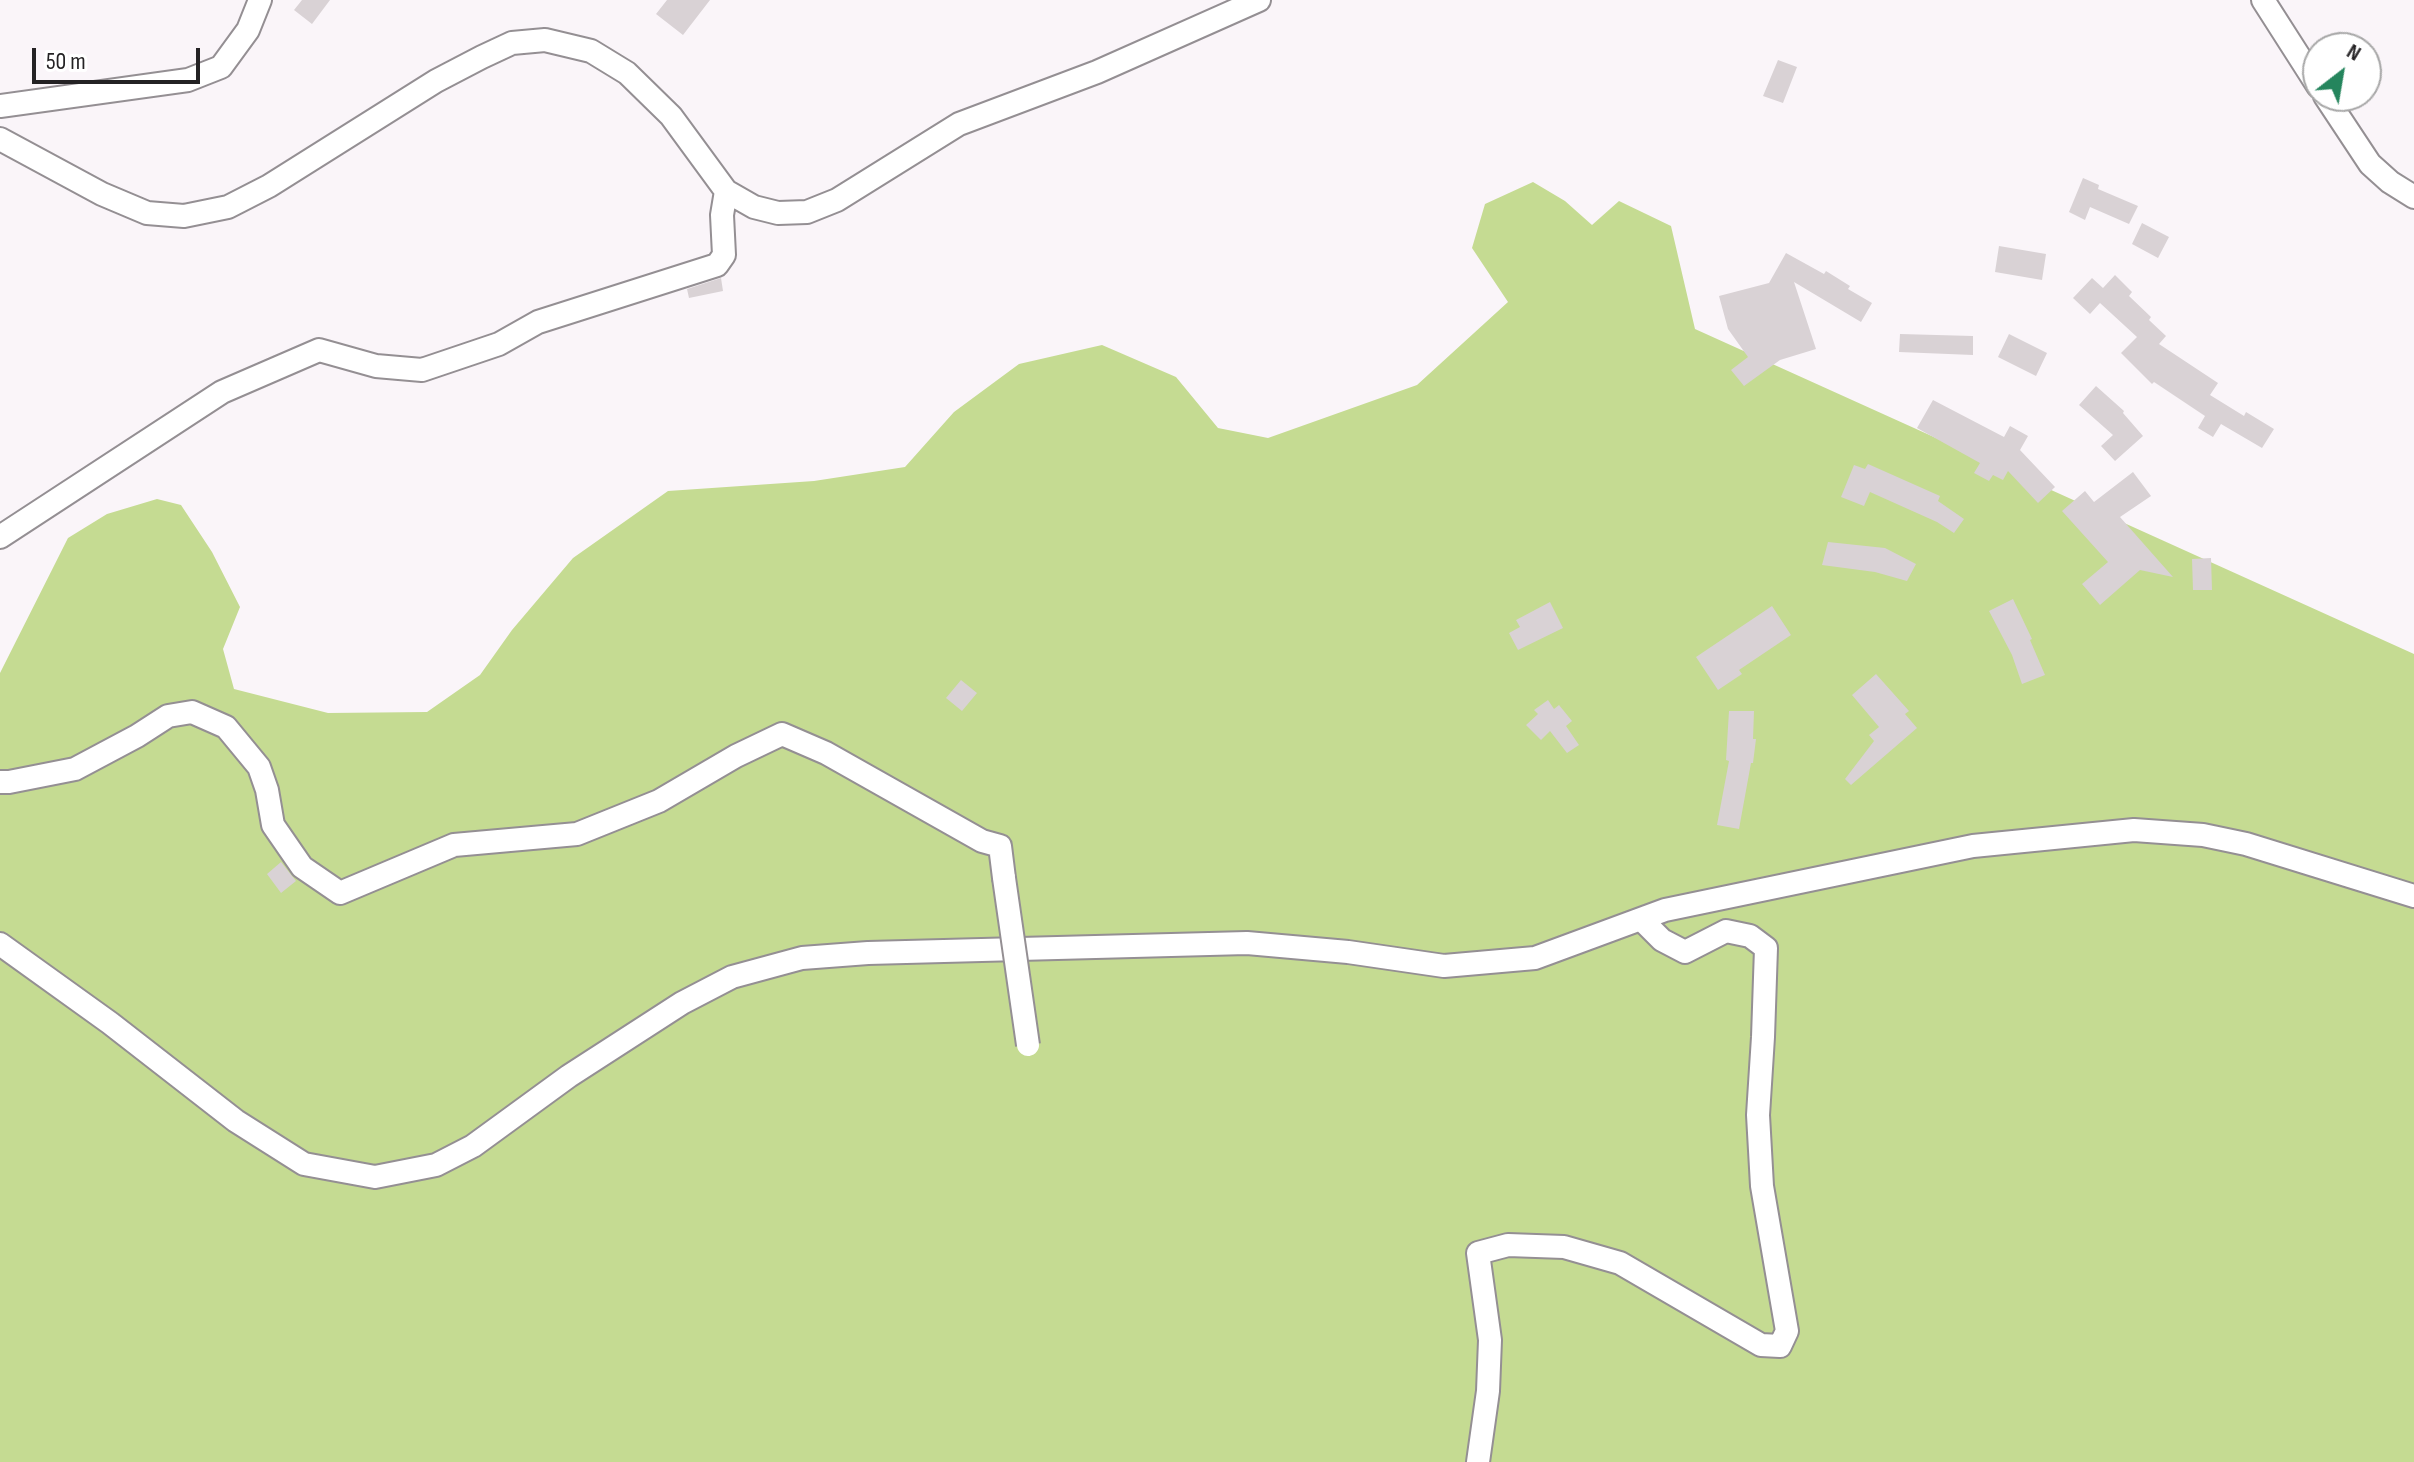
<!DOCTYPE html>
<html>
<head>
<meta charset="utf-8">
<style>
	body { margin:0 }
	#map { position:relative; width:2414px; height:1462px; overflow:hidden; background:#faf5f9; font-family:"Sofia Sans Condensed",sans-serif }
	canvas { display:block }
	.north { position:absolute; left:2302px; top:32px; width:80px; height:80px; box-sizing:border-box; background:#fff; border:2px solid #a7a7a7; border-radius:50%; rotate:31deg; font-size:22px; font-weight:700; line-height:32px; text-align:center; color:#242224 }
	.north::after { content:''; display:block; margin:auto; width:28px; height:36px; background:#25855d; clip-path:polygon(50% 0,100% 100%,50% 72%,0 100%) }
	.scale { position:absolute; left:32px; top:48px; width:168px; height:36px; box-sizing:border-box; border:4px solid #242224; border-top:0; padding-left:10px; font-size:24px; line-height:28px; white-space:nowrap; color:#242224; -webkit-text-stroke:6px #fff; paint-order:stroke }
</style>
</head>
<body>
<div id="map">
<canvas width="2414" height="1462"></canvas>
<div class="north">N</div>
<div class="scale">50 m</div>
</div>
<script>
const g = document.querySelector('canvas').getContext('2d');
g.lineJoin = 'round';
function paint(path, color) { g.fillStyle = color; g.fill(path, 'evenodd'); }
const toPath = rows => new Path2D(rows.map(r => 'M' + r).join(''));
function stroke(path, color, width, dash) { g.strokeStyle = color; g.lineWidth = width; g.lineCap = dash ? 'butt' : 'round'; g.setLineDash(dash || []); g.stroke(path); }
paint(toPath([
	[1533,182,1565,201,1592,225,1619,201,1671,226,1695,329,2414,654,2414,1462,0,1462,0,673,68,538,107,514,157,499,181,505,212,552,240,607,223,649,234,689,328,713,427,712,480,675,512,630,573,558,668,491,814,481,905,467,954,412,1019,364,1102,345,1176,377,1218,428,1268,438,1417,385,1508,302,1472,248,1485,204]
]), '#c5db92');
paint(toPath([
	[302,0,330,0,312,24,294,10],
	[667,0,710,0,683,35,656,14],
	[1778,60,1797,67,1783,103,1763,96],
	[2083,178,2099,185,2098,189,2138,206,2129,224,2090,207,2085,220,2069,212],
	[2142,223,2169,237,2158,258,2132,244],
	[1999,246,2046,254,2042,280,1995,272],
	[1786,253,1824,274,1826,271,1850,286,1848,289,1872,303,1861,322,1794,282,1816,349,1780,360,1744,386,1731,370,1748,357,1728,329,1719,296,1769,283],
	[2115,275,2132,292,2129,296,2151,317,2149,320,2166,336,2159,344,2218,383,2210,395,2244,416,2246,412,2274,429,2262,448,2221,424,2213,437,2198,428,2205,416,2154,382,2152,384,2121,353,2137,337,2100,303,2090,314,2073,298,2092,278,2103,288],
	[721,278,723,291,689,298,687,289],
	[1900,334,1973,336,1973,355,1899,352],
	[2009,334,2047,353,2036,376,1998,357],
	[2096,386,2124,411,2123,413,2143,436,2115,461,2101,446,2113,435,2079,405],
	[1933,400,2004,437,2010,426,2028,436,2020,450,2055,487,2038,503,2008,471,2003,480,1993,475,1989,481,1974,473,1980,463,1917,428],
	[1868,464,1940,496,1938,501,1964,519,1954,533,1937,522,1870,492,1864,506,1841,497,1854,465,1865,469],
	[2133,472,2151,496,2120,517,2173,577,2140,570,2100,605,2082,584,2108,562,2062,511,2085,491,2094,502],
	[1828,542,1885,548,1916,564,1907,581,1875,572,1822,565],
	[2211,558,2212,590,2193,590,2192,559],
	[2013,599,2032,639,2030,640,2045,675,2022,684,2012,655,1989,611],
	[1550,602,1563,628,1518,650,1509,633,1520,627,1516,620],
	[1772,606,1791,635,1739,670,1742,674,1718,690,1696,657],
	[1876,674,1909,711,1905,714,1917,728,1851,785,1845,779,1874,741,1869,735,1879,727,1852,695],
	[961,680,977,693,962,711,946,698],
	[1548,700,1554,709,1559,705,1572,721,1566,726,1579,745,1567,753,1550,731,1541,740,1526,725,1538,714,1534,710],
	[1729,711,1754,711,1753,739,1756,739,1753,763,1751,763,1739,829,1717,825,1729,761,1726,760],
	[281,862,296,881,281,893,267,874]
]), '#d9d2d5');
const minor = toPath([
	[2263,0,2318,86],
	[2325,96,2370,164,2390,182,2414,197],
	[0,106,188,80,221,67,248,30,260,0],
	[0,139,102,194,147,213,184,216,228,207,269,186,436,81,482,57,512,43,545,40,591,51,627,73,671,116,726,191,754,207,778,213,807,212,837,200,959,124,1097,72,1259,0],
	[0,537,222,392,319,350,376,366,422,370,499,344,538,322,717,265,724,255,722,215,726,191],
	[0,782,9,782,75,769,137,736,168,716,192,712,226,727,259,767,267,790,273,825,302,867,340,893,454,845,577,834,659,801,736,756,782,734,826,753,982,841,1000,846,1004,878],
	[0,944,110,1023,236,1121,304,1164,375,1177,436,1165,473,1146,569,1076,682,1003,732,977,802,958,868,953,1247,943,1348,952,1444,966,1535,958,1665,910,1973,846,2134,830,2203,835,2246,844,2414,896],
	[1478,1462,1488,1391,1490,1340,1478,1253,1508,1245,1564,1247,1620,1263,1761,1345,1780,1346,1787,1331,1762,1186,1758,1115,1763,1037,1766,948,1750,936,1726,931,1685,952,1662,940,1642,920]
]);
stroke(minor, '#948f93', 26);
stroke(minor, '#fff', 22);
const minorBridge = toPath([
	[1004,878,1028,1045]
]);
stroke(minorBridge, '#948f93', 26, []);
stroke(minorBridge, '#fff', 22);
</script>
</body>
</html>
